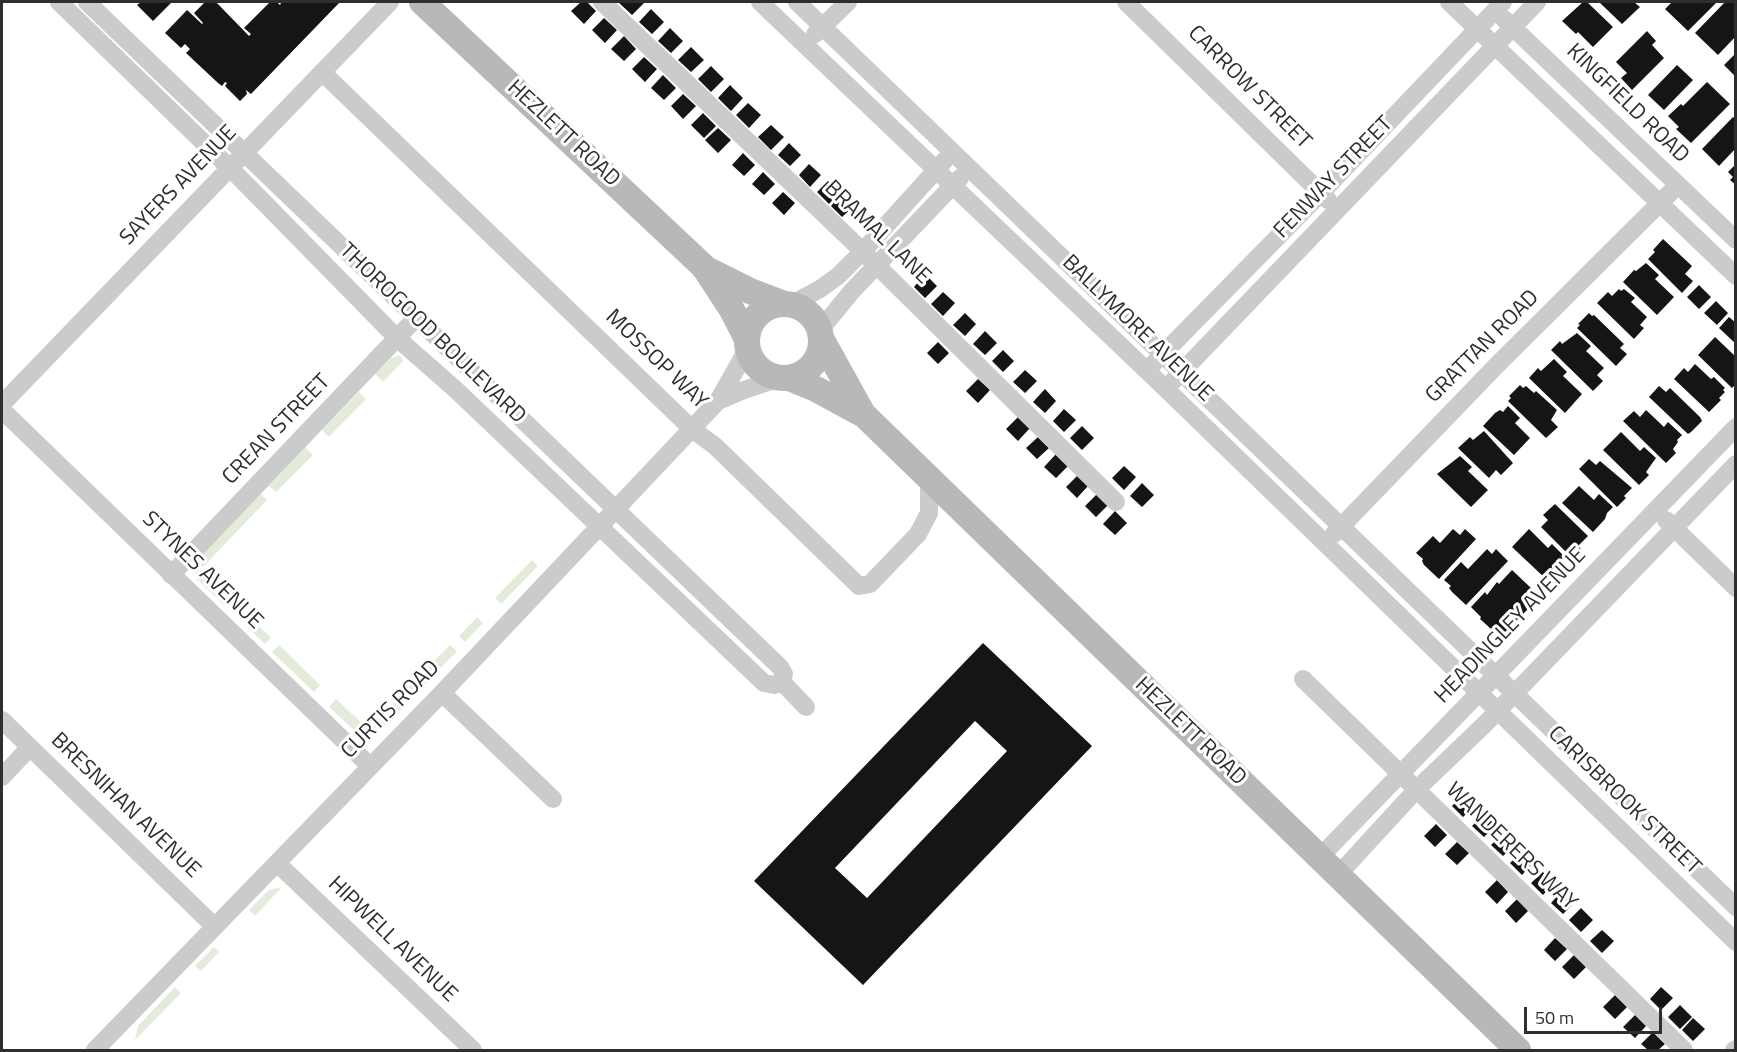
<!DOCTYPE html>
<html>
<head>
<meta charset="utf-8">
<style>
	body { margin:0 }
	#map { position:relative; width:1737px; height:1052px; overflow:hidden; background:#fff; font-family:"Titillium Web",sans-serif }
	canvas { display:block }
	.frame { position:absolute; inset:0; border:3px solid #2e2e2e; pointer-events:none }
	.scale { position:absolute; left:1524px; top:1007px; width:138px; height:27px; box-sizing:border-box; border:3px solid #2e2e2e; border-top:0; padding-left:8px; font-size:18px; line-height:21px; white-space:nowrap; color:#2e2e2e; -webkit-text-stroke:4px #fff; paint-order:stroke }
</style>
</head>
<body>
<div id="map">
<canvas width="1737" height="1052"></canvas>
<div class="frame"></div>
<div class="scale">50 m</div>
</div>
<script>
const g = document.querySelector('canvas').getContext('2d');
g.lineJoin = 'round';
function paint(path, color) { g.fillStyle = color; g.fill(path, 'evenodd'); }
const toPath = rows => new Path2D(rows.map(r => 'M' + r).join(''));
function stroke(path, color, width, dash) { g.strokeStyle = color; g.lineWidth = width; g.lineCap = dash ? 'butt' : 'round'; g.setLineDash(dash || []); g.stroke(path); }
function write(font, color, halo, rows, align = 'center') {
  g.font = font + ' "Titillium Web",sans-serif'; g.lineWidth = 6; g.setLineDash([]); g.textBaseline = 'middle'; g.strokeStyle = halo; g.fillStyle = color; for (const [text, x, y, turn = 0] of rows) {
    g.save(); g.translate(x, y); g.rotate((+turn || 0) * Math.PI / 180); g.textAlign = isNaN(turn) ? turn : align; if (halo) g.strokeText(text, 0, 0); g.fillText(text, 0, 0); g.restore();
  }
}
paint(toPath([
	[400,355,403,361,383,382,375,374,391,358],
	[359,392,366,399,329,437,322,430],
	[305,447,313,455,276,492,269,486],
	[261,494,267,500,203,567,196,563,198,559],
	[532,560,538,566,501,604,495,598],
	[195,570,204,573,232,600,225,606,197,579],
	[250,617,271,638,265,644,244,624],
	[477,617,483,623,465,642,459,636],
	[279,645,320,685,314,692,272,652],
	[450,645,457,651,380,731,366,734,373,724],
	[336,699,364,725,362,730,356,732,329,707],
	[282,887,255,916,249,910,269,890],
	[214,947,219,952,201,971,195,966],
	[175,987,181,993,135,1040,138,1026]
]), '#e3ebdb');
paint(toPath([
	[141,2,172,2,153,21,137,5],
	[205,2,216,2,249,36,251,34,244,28,270,2,277,2,280,5,281,3,280,2,340,2,251,94,246,90,247,94,240,101,225,86,227,83,225,82,222,86,218,83,186,53,190,49,185,44,181,48,165,33,187,10,202,24,203,23,194,13],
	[581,2,587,2,596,11,584,24,571,11],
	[618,2,643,2,644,3,632,15],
	[1583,2,1587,2,1613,27,1593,47,1578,32,1576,34,1562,21],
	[1599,2,1634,2,1640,7,1622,24],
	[1672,2,1717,2,1688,31,1665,9],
	[1725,2,1736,2,1736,36,1718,55,1695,33],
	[651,9,664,22,652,34,639,22],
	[604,18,617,30,605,43,592,30],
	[670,28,683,41,671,53,658,41],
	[1647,31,1656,41,1652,45,1664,58,1632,90,1621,78,1627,73,1616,62],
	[624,36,636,49,624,61,611,49],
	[691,47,704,60,691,72,678,60],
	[1736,53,1736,77,1724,65],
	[644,57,657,69,645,82,632,69],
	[1677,65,1693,80,1664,110,1648,95],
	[711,66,724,79,711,92,698,79],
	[663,75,676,88,664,100,651,88],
	[1707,82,1730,104,1691,143,1676,129,1679,127,1668,116,1681,104,1683,106],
	[730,85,743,98,731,111,718,98],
	[683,94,696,106,683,119,671,106],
	[748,103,761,115,749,128,736,115],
	[703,113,716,126,704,138,691,125],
	[1733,117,1736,119,1736,148,1719,166,1702,149],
	[771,125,784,137,771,150,758,137],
	[718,128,731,140,718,153,705,140],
	[789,143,801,155,790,166,778,155],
	[743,153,755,165,744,176,732,165],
	[809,164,821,175,810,187,799,175],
	[1736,164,1736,185,1730,180,1733,177,1728,172],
	[763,172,775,184,764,195,752,184],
	[828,181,840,192,829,204,817,192],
	[783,192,795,203,784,215,772,203],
	[841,194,854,206,842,217,831,206],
	[1663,239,1692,266,1685,274,1693,281,1682,293,1648,259,1655,252,1653,250],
	[1646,263,1659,275,1655,279,1674,297,1657,315,1623,282,1634,270,1636,271],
	[925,274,937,286,925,298,914,287],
	[1699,285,1711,297,1699,309,1687,297],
	[1619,289,1621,291,1624,289,1635,298,1631,302,1647,317,1640,325,1644,328,1634,339,1597,303,1608,292,1612,296],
	[943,292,955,303,943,316,931,304],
	[1716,301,1728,313,1717,325,1704,313],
	[965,313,976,324,965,336,953,325],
	[1589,313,1592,316,1594,315,1624,344,1620,348,1627,354,1616,366,1577,328,1580,325,1578,324],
	[1729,317,1736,323,1736,344,1719,328],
	[985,331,997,343,985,355,973,344],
	[1577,333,1591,346,1586,351,1604,368,1597,375,1603,381,1593,391,1551,350,1560,341,1562,344],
	[1715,337,1734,355,1736,353,1736,384,1732,388,1698,355],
	[938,342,949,353,938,364,927,353],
	[1003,350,1014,361,1003,372,992,361],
	[1554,359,1567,372,1563,376,1582,394,1565,413,1529,378,1538,368,1541,371],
	[1695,364,1711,379,1714,377,1725,388,1723,390,1725,392,1719,398,1721,400,1709,412,1674,379,1684,368,1688,372],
	[1025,370,1037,381,1025,393,1013,382],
	[978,379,990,390,978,403,966,391],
	[1520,385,1523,388,1526,386,1534,393,1536,391,1557,410,1551,420,1558,427,1546,438,1508,401,1511,398,1509,396],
	[1659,386,1666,392,1670,388,1700,417,1702,421,1691,432,1688,434,1649,397],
	[1045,389,1056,401,1045,413,1033,402],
	[1508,406,1520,418,1515,423,1530,438,1514,455,1483,426,1495,413,1500,410,1503,412],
	[1064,409,1076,420,1064,432,1053,421],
	[1646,410,1664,427,1668,422,1682,435,1677,440,1678,442,1673,449,1676,453,1666,463,1623,421,1634,411,1640,417],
	[1018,417,1030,428,1018,441,1006,429],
	[1082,426,1094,438,1082,450,1070,438],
	[1484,431,1513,463,1501,475,1496,470,1489,478,1458,448,1470,437,1473,440],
	[1621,432,1640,451,1644,447,1656,458,1646,472,1649,475,1639,485,1603,450],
	[1038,437,1049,448,1037,459,1026,448],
	[1056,454,1068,466,1056,478,1044,467],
	[1460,456,1472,467,1468,471,1488,490,1471,507,1437,474],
	[1589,459,1596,465,1600,461,1632,488,1624,496,1626,498,1617,507,1579,469],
	[1124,466,1136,477,1124,490,1112,478],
	[1077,476,1088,486,1077,498,1066,487],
	[1142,483,1154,495,1142,507,1130,496],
	[1579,486,1594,500,1599,494,1613,507,1607,513,1605,519,1593,532,1562,503],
	[1097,494,1108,505,1096,517,1085,506],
	[1555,504,1588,536,1578,546,1581,549,1572,558,1541,527,1548,520,1543,515],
	[1115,511,1127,523,1115,535,1103,524],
	[1453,529,1460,535,1465,529,1476,539,1439,579,1424,565,1422,561,1423,559,1416,553,1433,536,1440,543],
	[1529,529,1548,548,1552,544,1564,556,1553,570,1555,571,1547,580,1512,547],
	[1487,549,1492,554,1496,549,1508,561,1466,605,1452,592,1449,588,1451,586,1444,580,1461,562,1468,569],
	[1512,570,1531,588,1523,596,1532,605,1500,637,1480,619,1481,617,1471,607,1485,592,1487,595,1497,582,1499,584],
	[983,643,1092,746,863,985,754,881],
	[975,721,1007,751,867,898,835,868],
	[1465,792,1477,803,1463,817,1452,806],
	[1484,814,1496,825,1484,837,1472,826],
	[1436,824,1447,835,1435,847,1424,836],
	[1503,833,1515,844,1503,856,1491,845],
	[1457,842,1469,853,1457,865,1445,854],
	[1522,851,1533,863,1522,875,1510,863],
	[1543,872,1554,883,1543,895,1531,883],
	[1497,880,1508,892,1497,904,1485,892],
	[1563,890,1575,902,1563,914,1551,903],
	[1517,899,1528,911,1516,923,1505,911],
	[1581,908,1593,920,1581,932,1569,920],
	[1602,930,1614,941,1602,953,1590,941],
	[1555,938,1567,949,1555,961,1544,950],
	[1574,955,1586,967,1574,979,1562,967],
	[1661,987,1673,998,1661,1010,1650,999],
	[1615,995,1627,1007,1615,1019,1603,1007],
	[1680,1005,1692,1017,1680,1029,1668,1017],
	[1635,1015,1646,1026,1635,1038,1623,1027],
	[1693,1018,1705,1029,1693,1041,1682,1030],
	[1653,1032,1665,1044,1658,1050,1648,1050,1641,1044]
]), '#151515');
stroke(toPath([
	[59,2,234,172,397,338,455,389,764,683,774,685,782,682,784,674,780,667,87,2],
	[602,2,850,239,1116,502],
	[760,2,1165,388,1736,942],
	[797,2,1736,907],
	[1126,2,1328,200],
	[1449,2,1736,276],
	[1504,19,1736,240],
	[815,34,848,2],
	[322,72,692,429,715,446,859,586,870,584,918,534,929,513,929,480],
	[792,304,820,289,838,276,863,251,945,160],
	[820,330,852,291,960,178],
	[1154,363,1321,193,1503,2],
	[1173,381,1537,2],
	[718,401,744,390,780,378],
	[2,404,390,2],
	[2,410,370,766],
	[1666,520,1736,588],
	[1334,534,1496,366,1678,185],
	[171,575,416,318],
	[1303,679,1684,1050],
	[782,682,806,707],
	[442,693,553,799],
	[2,720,215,927],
	[2,777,30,747],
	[1320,857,1736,427],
	[277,863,473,1050],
	[1338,875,1417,789,1486,723,1736,464],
	[95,1050,442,693,718,401,748,348],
	[1734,1050,1736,1049]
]), '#cbcbcb', 18);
stroke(toPath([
	[422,2,704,267,732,310,747,339],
	[704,268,750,291,784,304],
	'747 341a37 37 0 1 1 74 0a37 37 0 1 1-74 0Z',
	[822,340,863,414,1518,1050],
	[789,378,816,389,862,414]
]), '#b8b8b8', 26);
write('22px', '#2e2e2e', '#fff', [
	["CARROW STREET",1249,88,45],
	["KINGFIELD ROAD",1627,104,44],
	["HEZLETT ROAD",563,134,43],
	["FENWAY STREET",1334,178,-46],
	["SAYERS AVENUE",179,186,-46],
	["BRAMAL LANE",877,233,44],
	["BALLYMORE AVENUE",1137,329,44],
	["THOROGOOD BOULEVARD",432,334,44],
	["GRATTAN ROAD",1483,347,-45],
	["MOSSOP WAY",656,360,44],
	["CREAN STREET",277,430,-46],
	["STYNES AVENUE",202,571,44],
	["HEADINGLEY AVENUE",1511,626,-46],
	["CURTIS ROAD",391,710,-45],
	["HEZLETT ROAD",1190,732,44],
	["CARISBROOK STREET",1624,801,44],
	["BRESNIHAN AVENUE",125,806,44],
	["WANDERERS WAY",1511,847,44],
	["HIPWELL AVENUE",392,940,44]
]);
</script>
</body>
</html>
